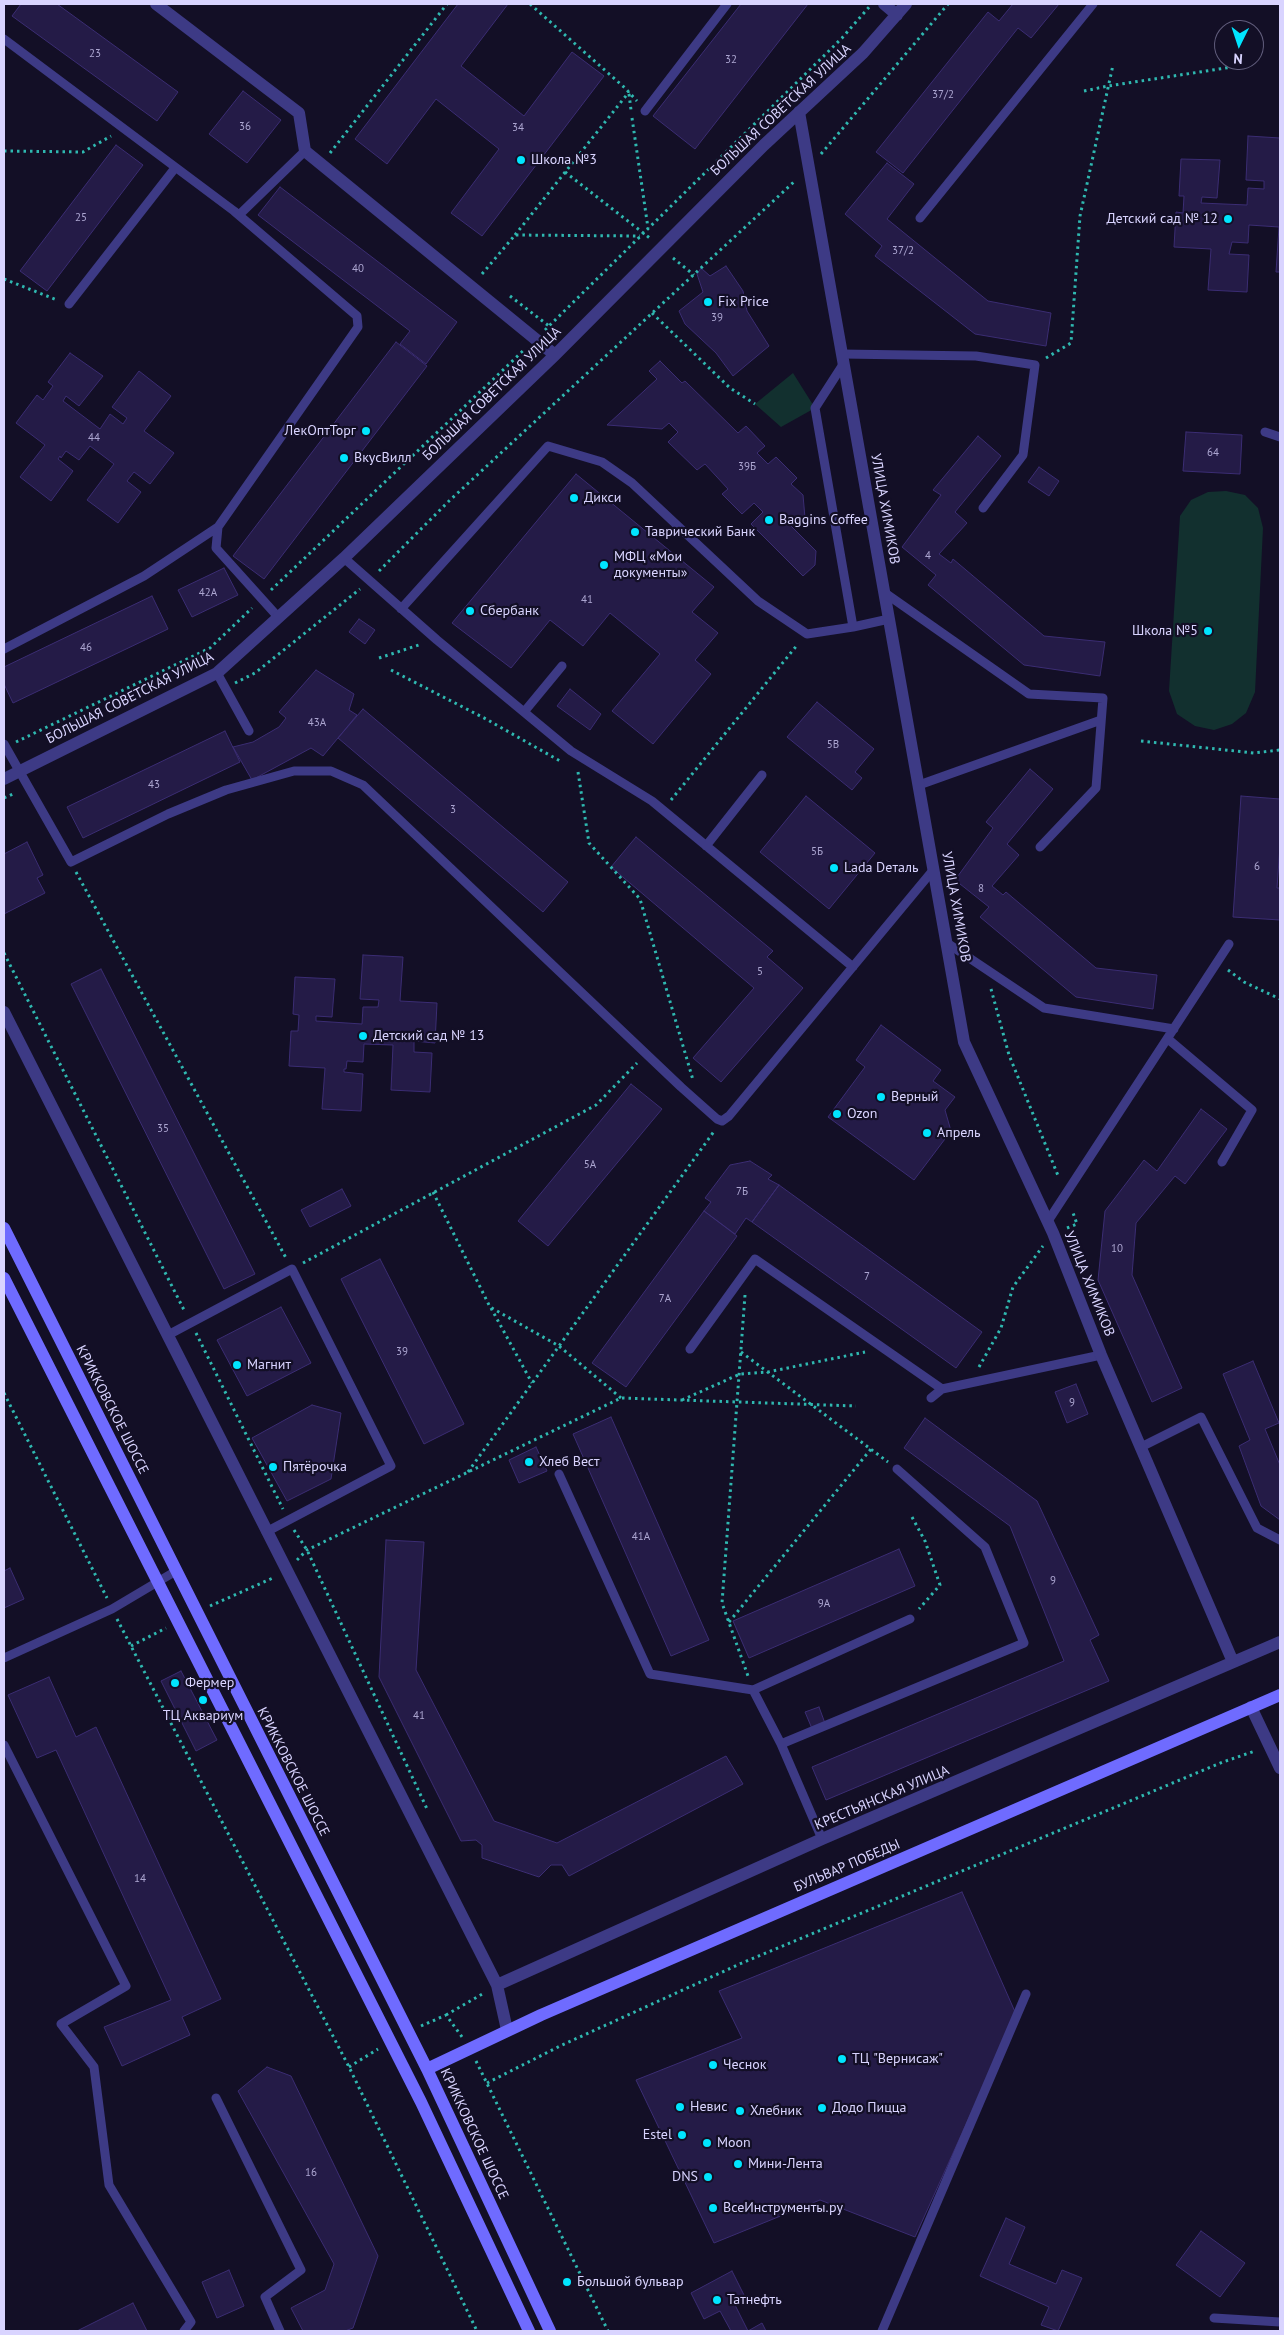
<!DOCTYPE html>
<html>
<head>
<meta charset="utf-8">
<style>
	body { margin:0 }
	#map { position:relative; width:1284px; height:2335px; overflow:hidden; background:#130f26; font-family:"PT Sans",sans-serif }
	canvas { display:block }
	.frame { position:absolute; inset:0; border:5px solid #d9d4ff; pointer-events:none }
	.north { position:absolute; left:1214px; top:20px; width:50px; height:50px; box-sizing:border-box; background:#130f26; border:1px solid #625e7d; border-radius:50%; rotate:184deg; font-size:14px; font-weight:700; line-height:20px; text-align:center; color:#d9d4ff }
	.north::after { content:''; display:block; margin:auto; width:18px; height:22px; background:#00e5ff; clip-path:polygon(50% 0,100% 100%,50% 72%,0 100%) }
</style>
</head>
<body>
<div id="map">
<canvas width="1284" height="2335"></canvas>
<div class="frame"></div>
<div class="north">N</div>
</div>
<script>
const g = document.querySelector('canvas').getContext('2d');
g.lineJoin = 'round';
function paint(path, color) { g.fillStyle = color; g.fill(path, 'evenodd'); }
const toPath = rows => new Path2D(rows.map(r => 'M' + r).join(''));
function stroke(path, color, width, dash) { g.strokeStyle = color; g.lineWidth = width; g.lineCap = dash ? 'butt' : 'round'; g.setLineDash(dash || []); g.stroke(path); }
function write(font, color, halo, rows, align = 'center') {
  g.font = font + ' "PT Sans",sans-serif'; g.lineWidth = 4.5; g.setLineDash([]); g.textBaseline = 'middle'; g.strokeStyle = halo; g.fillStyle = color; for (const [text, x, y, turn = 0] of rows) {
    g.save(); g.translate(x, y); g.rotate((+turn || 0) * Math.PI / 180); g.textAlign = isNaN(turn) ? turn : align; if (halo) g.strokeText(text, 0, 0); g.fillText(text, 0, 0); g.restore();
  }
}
paint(toPath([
	[793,373,815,408,781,427,755,404],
	[1226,491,1245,495,1258,508,1263,528,1255,692,1246,713,1232,724,1214,730,1195,726,1177,714,1169,691,1180,516,1191,500,1208,492]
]), '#12302f');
const building = toPath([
	[21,4,57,4,178,92,157,121,12,16,21,4],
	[458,4,508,4,461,66,524,116,572,52,604,76,482,236,451,213,499,149,436,99,387,164,355,139,458,4],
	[741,4,808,4,695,149,653,116,741,4],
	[1013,4,1059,4,1031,38,1018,28,903,173,876,152,988,12,999,21,1013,4],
	[243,91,281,120,247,163,209,134,243,91],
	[1248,136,1280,138,1280,272,1276,272,1279,227,1249,225,1248,243,1232,242,1229,254,1249,255,1247,292,1208,290,1211,249,1174,247,1176,212,1183,213,1184,196,1179,196,1181,159,1220,160,1217,198,1202,197,1201,203,1247,205,1248,188,1264,189,1264,181,1246,180,1248,136],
	[116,145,143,165,47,291,20,271,116,145],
	[887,163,914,184,887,219,988,301,1051,313,1046,346,975,334,875,256,882,246,845,214,887,163],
	[280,187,457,322,426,364,400,344,410,331,258,215,280,187],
	[726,266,743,291,747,311,769,346,733,376,716,353,685,324,679,311,703,292,697,274,701,268,710,276,726,266],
	[396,342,427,366,264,579,233,556,396,342],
	[70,353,103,376,79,406,66,396,63,401,100,429,110,414,123,424,127,418,112,407,139,371,171,396,144,431,174,453,150,484,134,472,127,481,141,492,118,523,87,500,114,464,90,446,79,460,66,451,61,458,60,456,58,459,73,471,51,501,20,477,45,445,16,423,37,395,43,400,53,386,48,382,70,353],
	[660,361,682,383,685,381,738,433,746,426,765,446,757,453,768,464,776,457,797,478,791,484,803,495,805,518,800,523,796,520,790,525,816,551,815,565,803,576,751,524,763,512,754,503,742,514,722,494,728,489,705,464,697,470,668,442,678,432,669,423,662,429,607,425,657,379,649,371,660,361],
	[1186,432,1242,435,1240,474,1183,471,1186,432],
	[978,436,1001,456,955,512,967,523,939,554,951,563,953,559,1044,636,1105,642,1100,676,1024,665,928,585,936,575,902,547,941,495,933,490,978,436],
	[1039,467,1059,481,1049,496,1028,482,1039,467],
	[576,474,714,587,692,612,718,633,695,660,711,674,653,744,612,711,660,654,610,613,583,646,550,620,511,668,452,623,576,474],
	[224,568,238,595,192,617,178,590,224,568],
	[152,596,168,629,13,703,4,684,4,667,152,596],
	[359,619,375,630,365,644,349,632,359,619],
	[316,670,354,694,349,710,357,715,323,756,311,748,252,780,233,747,253,742,279,727,286,718,279,712,316,670],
	[570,689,601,714,590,730,557,706,570,689],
	[817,702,874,749,855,772,862,778,852,790,787,737,817,702],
	[363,709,568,882,543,912,338,738,363,709],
	[225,731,240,762,83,838,67,807,225,731],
	[1030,769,1053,789,1007,844,1019,855,992,886,1003,895,1006,892,1096,968,1157,975,1153,1009,1076,997,980,917,989,907,955,880,993,828,986,822,1030,769],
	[806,796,875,853,829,909,760,852,806,796],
	[1241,796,1280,799,1280,846,1277,888,1280,888,1280,920,1233,917,1241,796],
	[636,837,773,951,767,957,803,988,721,1082,693,1058,754,988,611,867,636,837],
	[27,842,43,875,37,878,45,893,4,914,4,854,27,842],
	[363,955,403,957,400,1001,437,1003,435,1043,414,1041,414,1052,432,1053,430,1092,391,1090,393,1045,364,1044,363,1062,347,1061,346,1069,344,1069,344,1072,363,1074,361,1111,322,1109,325,1068,289,1066,291,1031,298,1031,299,1015,293,1014,295,977,335,979,332,1017,316,1016,316,1021,362,1024,363,1007,378,1007,379,1000,360,999,363,955],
	[101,969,255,1274,224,1289,71,984,101,969],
	[881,1025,941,1070,933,1081,955,1097,945,1110,951,1131,914,1180,828,1117,865,1067,856,1060,881,1025],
	[631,1084,662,1109,548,1246,518,1221,631,1084],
	[1201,1109,1227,1129,1185,1184,1175,1176,1136,1223,1132,1275,1182,1388,1152,1402,1098,1280,1105,1211,1144,1160,1157,1171,1201,1109],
	[750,1161,772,1175,768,1179,779,1185,752,1222,746,1218,735,1234,704,1211,711,1202,705,1198,730,1165,750,1161],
	[779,1185,982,1332,956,1368,752,1222,779,1185],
	[342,1189,351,1206,310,1227,301,1210,342,1189],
	[704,1211,737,1236,626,1387,592,1363,704,1211],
	[380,1259,464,1424,424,1444,341,1279,380,1259],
	[281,1307,311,1363,247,1396,217,1340,281,1307],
	[1253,1361,1279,1423,1265,1429,1280,1465,1280,1520,1261,1506,1239,1446,1250,1440,1223,1374,1253,1361],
	[1076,1384,1088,1414,1067,1423,1055,1392,1076,1384],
	[312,1405,341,1413,331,1479,287,1501,252,1438,312,1405],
	[611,1417,709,1640,671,1656,573,1434,611,1417],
	[925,1418,1037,1501,1099,1635,1090,1640,1109,1681,826,1800,812,1767,1064,1661,1010,1526,904,1448,925,1418],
	[536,1447,547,1471,519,1483,509,1460,536,1447],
	[386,1540,424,1542,416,1670,494,1821,557,1843,726,1756,743,1784,569,1876,562,1865,551,1865,539,1877,482,1858,482,1845,476,1840,461,1841,379,1677,386,1540],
	[899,1549,915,1586,749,1658,733,1621,899,1549],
	[10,1568,24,1599,4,1608,4,1571,10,1568],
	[181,1671,217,1740,196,1751,161,1681,181,1671],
	[49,1677,76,1737,96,1727,221,1999,182,2017,190,2035,122,2066,104,2027,171,2000,56,1750,37,1758,8,1695,49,1677],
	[819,1707,826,1726,813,1731,805,1712,819,1707],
	[962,1892,1016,2014,915,2237,820,2200,714,2243,636,2080,742,2038,719,1991,962,1892],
	[267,2067,291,2076,378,2256,353,2328,345,2331,303,2331,291,2308,325,2290,334,2264,238,2091,267,2067],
	[1006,2218,1025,2227,1009,2264,1056,2284,1062,2270,1082,2278,1058,2331,1041,2325,1049,2307,980,2276,1006,2218],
	[1201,2231,1245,2263,1220,2297,1176,2265,1201,2231],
	[229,2270,244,2306,217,2318,202,2282,229,2270],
	[732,2271,745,2297,734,2303,748,2331,762,2323,766,2331,731,2331,720,2311,704,2319,691,2293,732,2271],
	[133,2303,147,2331,77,2331,133,2303]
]);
paint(building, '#241b47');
stroke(building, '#3b2d73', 1);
stroke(toPath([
	[530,4,625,88,637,101],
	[1084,91,1108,86,1252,64],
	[629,94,631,110],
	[632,118,648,228],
	[4,151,83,152,111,136],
	[330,153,447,4],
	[821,154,948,4],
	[565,172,651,239],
	[515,235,629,92],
	[673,258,694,275],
	[482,274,515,235,640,236],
	[4,279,57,300],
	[510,296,549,326],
	[652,313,730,388,755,404],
	[545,330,842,38,870,6],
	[1046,358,1071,343,1080,216,1113,65],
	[379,571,449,501,796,180],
	[271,590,524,350],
	[379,658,422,644],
	[391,670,486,719,560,761],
	[235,683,255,673,360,589],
	[1141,741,1254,753,1280,750],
	[16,742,210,648,252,608],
	[578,772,589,843,640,899,693,1080],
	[4,798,13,794],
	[671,800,798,644],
	[76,872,286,1258],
	[4,953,185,1312],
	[1228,970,1244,982,1280,999],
	[991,989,1009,1055,1059,1178],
	[433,1192,490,1307,559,1346,621,1398],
	[1067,1228,1077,1224,1072,1210],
	[303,1263,596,1105,637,1063],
	[745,1295,722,1603,748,1676],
	[491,1308,532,1383],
	[196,1333,283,1509],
	[741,1352,888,1462],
	[979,1367,1001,1328,1013,1287,1043,1246],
	[4,1393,107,1598],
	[682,1400,740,1374,768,1372,865,1352],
	[468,1472,715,1130],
	[912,1517,925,1541,940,1585,919,1609],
	[294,1530,307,1550,428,1811],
	[297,1560,307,1550,621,1398,856,1406],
	[210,1606,275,1577],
	[117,1619,349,2067,477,2331],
	[729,1622,871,1449],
	[131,1646,166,1628],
	[446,2015,484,1993],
	[421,2026,446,2015,462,2037],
	[476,2061,608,2331],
	[349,2067,378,2049],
	[487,2083,560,2046,742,1963,1223,1762,1255,1751]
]), '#2fb8b0', 3, [2.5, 4]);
stroke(toPath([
	[4,39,234,211,357,316,358,327,218,527,216,548,279,618],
	[645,111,727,4],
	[239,215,305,151],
	[920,218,1093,4],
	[69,304,175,168],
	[842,354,976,356,1035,365,1023,455,983,508],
	[844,363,815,408,853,627],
	[1265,432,1280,437],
	[344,558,437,640,571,751,652,801,853,967],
	[885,593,1029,694,1103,698,1096,788,1040,847],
	[401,609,548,446,602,462,632,483,758,601,807,634,853,627,889,619],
	[4,649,144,576,218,527],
	[217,673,249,731],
	[524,712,562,666],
	[4,744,71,862,168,814,226,790,294,771,331,771,363,785,681,1087,717,1119,722,1121,729,1116,934,869],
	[919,785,1101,720],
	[706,846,762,775],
	[947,943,1044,1008,1174,1029],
	[1168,1039,1252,1110,1222,1162],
	[1048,1221,1229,944],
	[168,1335,292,1269,391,1466,266,1532],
	[690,1349,755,1259,942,1389],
	[931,1398,942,1389,1101,1355],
	[1141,1447,1201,1417,1257,1528,1280,1540],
	[559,1474,650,1674,753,1690,781,1744,822,1839],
	[4,1658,112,1609,176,1571],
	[753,1690,910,1619],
	[781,1744,1024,1643,985,1547,897,1469],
	[4,1745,126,1986,61,2024,94,2067,109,2185,191,2322,184,2331],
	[216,2098,301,2270,265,2297,280,2331],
	[1214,2318,1280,2322],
	[882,2331,1026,1994]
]), '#3d3a85', 9);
stroke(toPath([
	[156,4,299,113,305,151,555,355],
	[884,4,897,15],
	[799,112,964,1042,1053,1233,1101,1355,1233,1662],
	[4,779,217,673,344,558,555,355,764,145,863,53,906,4],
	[4,1012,497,1985,507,2030],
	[1251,1707,1280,1768],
	[497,1985,822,1839,1280,1642]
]), '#3d3a85', 12);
stroke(toPath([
	[4,1228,427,2069,550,2331],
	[4,1278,421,2102,529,2331],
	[427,2069,541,2015,1280,1695]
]), '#6f6bff', 12);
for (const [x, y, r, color] of [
	[521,160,5,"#00e5ff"],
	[1228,219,5,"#00e5ff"],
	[708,302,5,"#00e5ff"],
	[366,431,5,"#00e5ff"],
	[344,458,5,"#00e5ff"],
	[574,498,5,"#00e5ff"],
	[769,520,5,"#00e5ff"],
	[635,532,5,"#00e5ff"],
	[604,565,5,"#00e5ff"],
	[470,611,5,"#00e5ff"],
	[1208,631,5,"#00e5ff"],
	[834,868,5,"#00e5ff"],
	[363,1036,5,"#00e5ff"],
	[881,1097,5,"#00e5ff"],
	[837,1114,5,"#00e5ff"],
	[927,1133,5,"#00e5ff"],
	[237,1365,5,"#00e5ff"],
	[529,1462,5,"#00e5ff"],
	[273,1467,5,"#00e5ff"],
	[175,1683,5,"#00e5ff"],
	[203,1700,5,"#00e5ff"],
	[842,2059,5,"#00e5ff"],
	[713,2065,5,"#00e5ff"],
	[680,2107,5,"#00e5ff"],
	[822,2108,5,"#00e5ff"],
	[740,2111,5,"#00e5ff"],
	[682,2135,5,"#00e5ff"],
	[707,2143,5,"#00e5ff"],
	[738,2164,5,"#00e5ff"],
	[708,2177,5,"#00e5ff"],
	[713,2208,5,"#00e5ff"],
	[567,2282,5,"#00e5ff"],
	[717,2300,5,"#00e5ff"]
]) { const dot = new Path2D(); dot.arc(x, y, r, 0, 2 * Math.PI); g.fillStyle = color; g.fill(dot); stroke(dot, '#130f26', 2); }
write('11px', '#aca6d1', null, [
	["23",95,54],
	["32",731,60],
	["37/2",943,95],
	["36",245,127],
	["34",518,128],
	["25",81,218],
	["37/2",903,251],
	["40",358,269],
	["39",717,318],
	["44",94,438],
	["64",1213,453],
	["39Б",747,467],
	["4",928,556],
	["42А",208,593],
	["41",587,600],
	["46",86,648],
	["43А",317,723],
	["5В",833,745],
	["43",154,785],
	["3",453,810],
	["5Б",817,852],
	["6",1257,867],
	["8",981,889],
	["5",760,972],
	["35",163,1129],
	["5А",590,1165],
	["7Б",742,1192],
	["10",1117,1249],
	["7",867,1277],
	["7А",665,1299],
	["39",402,1352],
	["9",1072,1403],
	["41А",641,1537],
	["9",1053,1581],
	["9А",824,1604],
	["41",419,1716],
	["14",140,1879],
	["16",311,2173]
]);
write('14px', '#d9d4ff', '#130f26', [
	["БОЛЬШАЯ СОВЕТСКАЯ УЛИЦА",781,110,-43],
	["БОЛЬШАЯ СОВЕТСКАЯ УЛИЦА",492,394,-44],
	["УЛИЦА ХИМИКОВ",885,509,80],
	["БОЛЬШАЯ СОВЕТСКАЯ УЛИЦА",130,698,-27],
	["УЛИЦА ХИМИКОВ",956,907,80],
	["УЛИЦА ХИМИКОВ",1089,1284,68],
	["КРИККОВСКОЕ ШОССЕ",112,1410,63],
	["КРИККОВСКОЕ ШОССЕ",293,1772,63],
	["КРЕСТЬЯНСКАЯ УЛИЦА",882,1798,-23],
	["БУЛЬВАР ПОБЕДЫ",847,1866,-23],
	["КРИККОВСКОЕ ШОССЕ",474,2134,65]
]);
write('14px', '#d9d4ff', '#130f26', [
	["Школа №3",531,160],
	["Детский сад № 12",1218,219,"right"],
	["Fix Price",718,302],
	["ЛекОптТорг",356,431,"right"],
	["ВкусВилл",354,458],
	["Дикси",584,498],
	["Baggins Coffee",779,520],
	["Таврический Банк",645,532],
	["МФЦ «Мои",614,557],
	["документы»",614,573],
	["Сбербанк",480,611],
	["Школа №5",1198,631,"right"],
	["Lada Dеталь",844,868],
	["Детский сад № 13",373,1036],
	["Верный",891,1097],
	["Ozon",847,1114],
	["Апрель",937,1133],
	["Магнит",247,1365],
	["Хлеб Вест",539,1462],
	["Пятёрочка",283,1467],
	["Фермер",185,1683],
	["ТЦ Аквариум",203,1716,"center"],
	["ТЦ \"Вернисаж\"",852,2059],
	["Чеснок",723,2065],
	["Невис",690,2107],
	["Додо Пицца",832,2108],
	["Хлебник",750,2111],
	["Estel",672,2135,"right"],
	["Moon",717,2143],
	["Мини-Лента",748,2164],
	["DNS",698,2177,"right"],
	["ВсеИнструменты.ру",723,2208],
	["Большой бульвар",577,2282],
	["Татнефть",727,2300]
], 'left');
</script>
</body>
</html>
